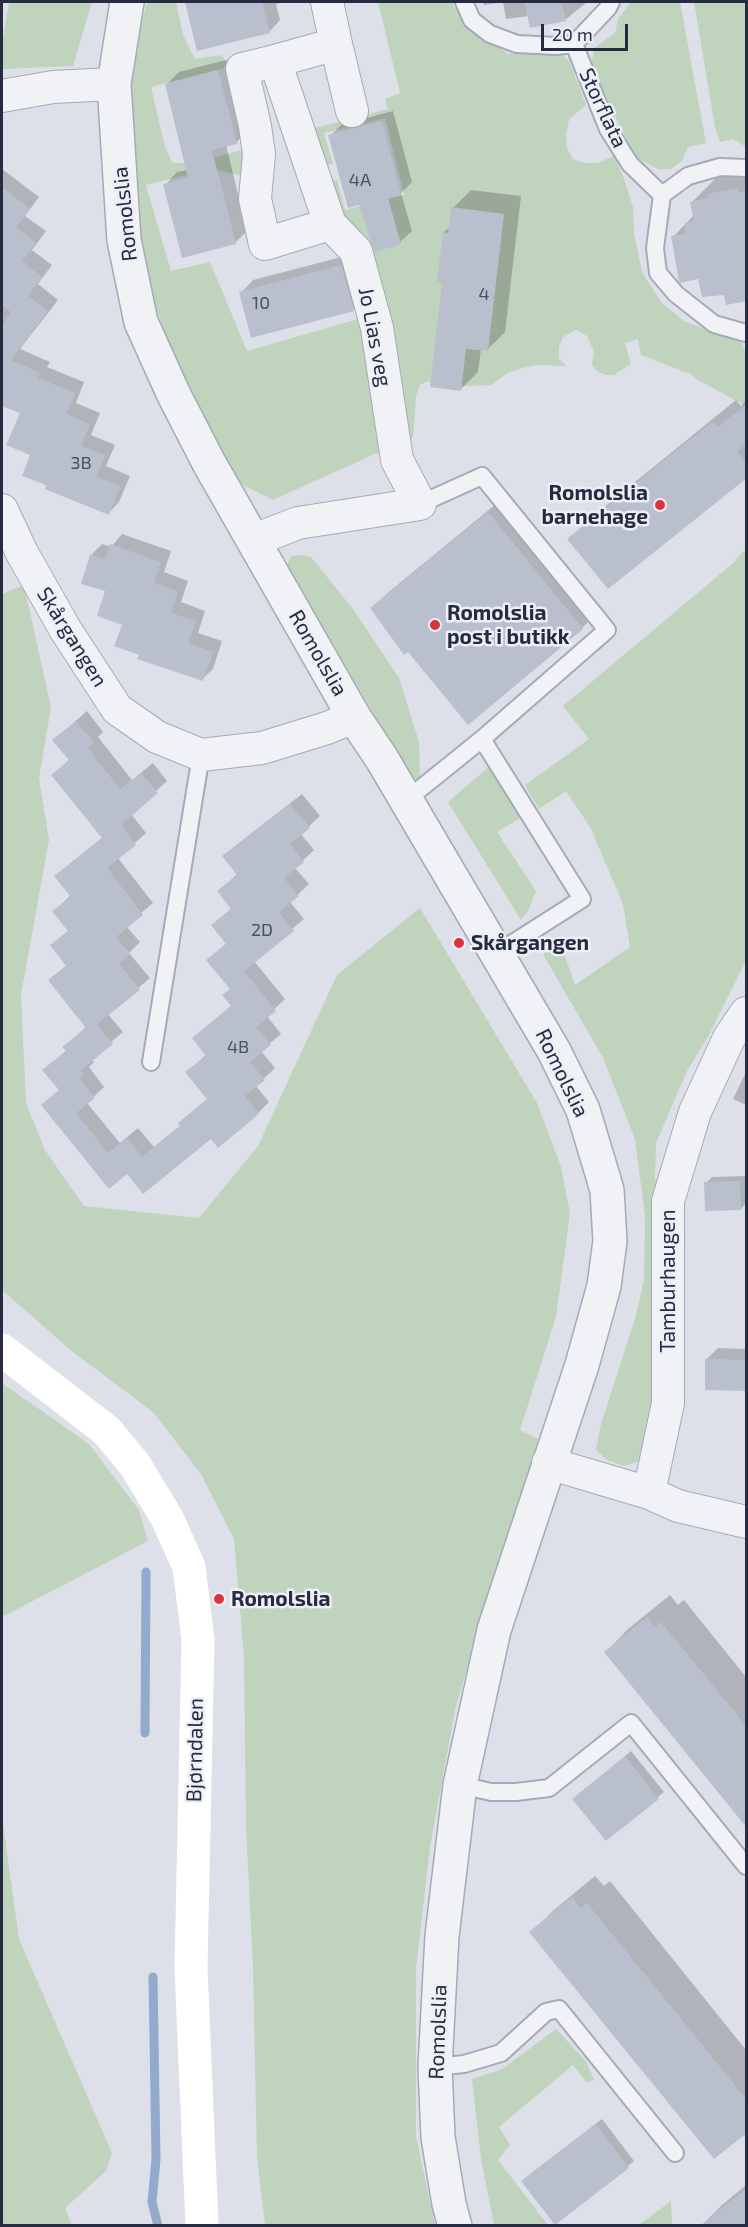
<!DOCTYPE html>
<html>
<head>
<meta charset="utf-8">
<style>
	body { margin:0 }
	#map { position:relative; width:748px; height:2227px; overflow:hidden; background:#dde0e8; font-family:"Exo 2",sans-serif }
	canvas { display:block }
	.frame { position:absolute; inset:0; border:3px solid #252c41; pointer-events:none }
	.scale { position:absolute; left:541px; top:24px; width:87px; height:27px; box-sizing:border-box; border:3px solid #252c41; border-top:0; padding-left:8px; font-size:18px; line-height:21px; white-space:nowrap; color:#252c41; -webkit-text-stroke:4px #eceff6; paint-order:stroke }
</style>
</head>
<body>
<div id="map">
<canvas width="748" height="2227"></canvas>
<div class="frame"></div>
<div class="scale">20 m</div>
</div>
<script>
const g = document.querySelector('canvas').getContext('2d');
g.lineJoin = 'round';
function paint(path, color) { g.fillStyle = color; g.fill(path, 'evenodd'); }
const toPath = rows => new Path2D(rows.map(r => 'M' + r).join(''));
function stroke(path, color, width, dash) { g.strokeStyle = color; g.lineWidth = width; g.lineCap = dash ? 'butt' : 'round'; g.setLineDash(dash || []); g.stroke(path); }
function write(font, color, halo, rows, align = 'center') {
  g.font = font + ' "Exo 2",sans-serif'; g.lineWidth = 5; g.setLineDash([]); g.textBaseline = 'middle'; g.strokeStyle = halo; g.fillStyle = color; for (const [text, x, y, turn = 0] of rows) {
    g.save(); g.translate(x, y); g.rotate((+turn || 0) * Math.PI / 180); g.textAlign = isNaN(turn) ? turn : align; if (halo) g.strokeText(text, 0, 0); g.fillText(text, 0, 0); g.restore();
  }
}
paint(toPath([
	[9,2,92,2,73,66,2,69,2,45],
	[147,2,176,2,183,35,195,59,222,55,228,67,151,87,164,143,172,163,191,163,243,150,243,176,211,169,146,185,171,271,210,262,247,351,365,317,390,447,273,500,237,482,187,397,148,284,132,178,128,79],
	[378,2,453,2,454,7,466,24,508,54,543,49,556,50,569,60,586,105,569,119,566,136,567,148,573,159,585,163,597,163,614,156,623,176,633,207,634,233,642,272,661,302,684,321,742,343,746,354,746,406,698,380,690,374,641,355,638,339,625,343,631,364,614,375,605,375,597,371,592,365,594,351,590,343,587,336,576,330,563,337,559,347,559,358,566,366,537,365,523,368,508,373,491,385,437,387,428,381,420,385,416,396,413,438,401,446,325,182,337,180,345,210,404,195,385,118,324,133,333,164,319,167,307,130,388,109,385,99,400,93],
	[631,2,680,2,706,143,688,147,682,161,671,169,658,169,635,157,596,77,592,62,594,48,615,33,618,19],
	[694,2,746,2,746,147,733,139,720,142,715,127],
	[746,549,746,961,709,1035,687,1071,656,1143,655,1177,658,1203,651,1451,638,1462,624,1466,607,1460,596,1450,601,1424,635,1319,644,1280,645,1216,635,1139,603,1058,544,956,545,939,558,936,575,985,630,947,623,904,590,827,566,791,539,809,525,785,589,739,563,706,732,564],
	[302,555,311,557,353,609,399,678,419,742,420,779,413,782,287,565,291,556],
	[24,585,51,707,39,778,49,840,21,995,26,1103,45,1150,84,1206,199,1218,258,1146,337,975,420,908,537,1103,561,1167,570,1213,556,1317,520,1430,540,1440,505,1542,455,1710,430,1847,416,1969,416,2136,435,2225,265,2225,257,2157,253,1969,246,1826,244,1657,234,1539,201,1474,153,1412,73,1352,2,1290,2,594],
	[491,765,524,816,497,832,536,891,529,909,521,920,448,802],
	[2,1383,89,1444,139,1510,148,1541,2,1617],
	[2,1817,19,1939,112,2153,106,2171,65,2208,72,2225,2,2225],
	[556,2029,586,2061,594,2080,587,2083,573,2065,499,2127,510,2145,498,2160,548,2225,494,2225,481,2159,472,2079,502,2069],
	[671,2201,672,2225,639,2225]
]), '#c0d3bd');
paint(toPath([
	[186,2,283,2,276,4,280,20,269,32,198,50],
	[483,2,502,2,484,5],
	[503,2,587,2,565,20,529,16,506,19],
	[230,59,248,130,236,143,226,145,247,231,235,243,165,185,177,172,188,170,166,85,179,72],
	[393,111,412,182,401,193,412,231,400,242,330,136,341,125],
	[745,159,746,159,746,299,725,293,700,278,673,237,694,215,692,202,728,166,740,164],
	[2,169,39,197,25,216,46,231,32,250,52,265,38,284,58,300,20,349,50,362,47,367,84,382,76,403,100,413,91,435,115,445,106,466,130,476,119,502,109,513,48,485,22,412,2,405,2,382,10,359,2,353],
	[471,190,521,196,505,332,487,350,481,349,478,372,460,390,444,281,444,232,451,226,453,208],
	[353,254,365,297,353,309,241,293,253,280],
	[736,400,741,406,746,401,746,476,569,539,592,517],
	[507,495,600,610,582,628,372,608,390,591],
	[122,534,171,551,164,572,188,581,181,602,205,611,198,633,222,641,213,669,202,679,141,654,107,590,83,583,91,555,102,544,111,547],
	[87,711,103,732,98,737,132,780,153,763,167,781,131,814,146,833,118,858,153,903,126,926,140,942,129,953,150,978,108,1014,123,1032,91,1059,94,1062,89,1067,104,1087,87,1103,120,1143,138,1128,154,1147,181,1125,208,1098,187,1072,207,1054,194,1038,232,1005,231,988,208,960,227,943,213,925,232,908,219,891,238,873,224,856,235,846,302,794,320,816,301,834,314,850,295,868,309,884,290,902,304,919,254,961,285,999,267,1016,281,1034,261,1051,275,1068,256,1086,269,1102,258,1113,211,1137,127,1172,43,1105,60,1089,44,1070,67,1050,64,1047,87,1026,50,980,67,965,52,946,69,930,54,911,71,895,56,876,103,837,53,775,70,759,54,740],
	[746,1072,746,1105,733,1099],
	[746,1176,746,1203,741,1209,706,1183,712,1177],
	[718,1348,746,1349,746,1389,707,1359],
	[670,1595,678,1605,684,1600,746,1677,746,1825,606,1652,628,1629],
	[631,1751,664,1792,606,1839,574,1799],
	[595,1876,604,1886,610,1881,746,2050,746,2131,531,1932,554,1910],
	[602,2119,634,2161,555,2223,529,2175],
	[746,2185,746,2226,701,2226,722,2205]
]), '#0003');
stroke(toPath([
	[145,1733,146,1572],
	[153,1977,156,2159,152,2202,158,2226]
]), '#93aacd', 9);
paint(toPath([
	[185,2,262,2,270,33,197,51],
	[524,2,561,2,566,21,530,28],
	[218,70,237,144,212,150,236,244,182,258,163,184,188,178,165,84],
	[382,121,401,195,388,198,401,244,375,252,359,205,348,208,328,135],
	[2,187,30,209,16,227,36,243,22,261,42,277,28,296,48,311,11,360,40,373,38,378,75,393,66,414,90,424,81,446,105,455,97,477,120,486,109,515,45,489,46,485,22,476,30,455,6,445,20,413,2,406,2,325,11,312,2,305],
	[738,188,739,192,747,191,747,301,726,305,724,295,702,297,698,279,680,283,679,281,671,236,685,234,685,223,694,221,690,202,708,198,708,194],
	[451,207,504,214,488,351,466,349,461,391,430,387,442,283,437,282,443,232,448,233],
	[341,265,354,311,251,338,239,292],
	[747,404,747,443,737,451,747,463,747,478,608,589,567,539,713,421,718,427],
	[488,512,583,629,468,725,408,652,404,655,370,608],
	[110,544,161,562,154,583,178,591,171,613,196,621,188,643,213,652,203,681,137,659,139,655,114,646,122,625,97,616,105,591,81,584,90,555,105,559],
	[76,721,94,743,88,748,120,789,141,773,158,793,121,825,136,845,107,868,143,915,116,937,130,954,119,964,140,990,97,1024,113,1044,81,1070,84,1074,79,1078,95,1098,76,1113,108,1153,127,1138,142,1157,180,1126,178,1123,207,1099,185,1072,206,1056,192,1038,231,1006,222,995,230,989,206,960,226,944,211,925,231,909,217,891,237,875,222,856,290,804,310,828,290,844,304,862,284,878,299,896,279,912,294,931,244,971,276,1011,256,1027,271,1045,250,1062,265,1080,245,1096,259,1114,218,1148,211,1139,143,1194,127,1174,109,1189,41,1105,59,1090,42,1070,66,1051,62,1047,86,1028,48,980,66,966,50,945,68,931,52,911,71,897,54,876,102,838,51,775,69,760,52,740],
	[740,1181,741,1210,705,1211,704,1182],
	[705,1359,747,1360,747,1391,705,1390],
	[647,1617,655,1627,661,1622,747,1727,747,1828,604,1652],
	[625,1756,659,1799,606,1841,572,1799],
	[572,1897,580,1908,587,1903,747,2100,747,2133,714,2159,529,1932],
	[596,2124,629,2168,555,2225,521,2181],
	[747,2188,747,2226,700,2226]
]), '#b9bfcc');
const service = toPath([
	[464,2,472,20,490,34,517,44,556,46,574,44,608,8,611,2],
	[574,44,608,129,630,164,662,195],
	[746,168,720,167,688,176,662,195,655,248,658,273,676,294,714,324,746,333],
	[482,739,582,899,496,954],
	[405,801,482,739,607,630,482,476,420,504],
	[151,1062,201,755],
	[460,1785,491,1792,516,1792,549,1788,631,1723,746,1866],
	[435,2067,464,2064,501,2053,546,2012,559,2009,675,2153]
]);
const minor = toPath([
	[336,44,352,111],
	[275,61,242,69,255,126,259,154,255,199,265,244,330,224],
	[2,96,53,87,114,84],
	[2,510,22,553,65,629,117,709,157,737,201,755,262,748,327,728,354,717],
	[254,540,298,523,420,504,397,460,377,328,356,251,330,224,275,61,336,44,327,2],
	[548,1463,649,1493,678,1506,746,1522],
	[649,1493,668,1403,668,1201,695,1112,729,1038,746,1013]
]);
const tertiary = toPath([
	[127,2,114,84,124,240,141,322,173,393,209,463,354,717,382,759,554,1051,583,1110,607,1190,610,1241,604,1286,582,1365,494,1630,460,1785,442,1936,435,2067,438,2137,449,2204,455,2226]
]);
stroke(service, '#a6aab6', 20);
stroke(minor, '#a6aab6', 34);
stroke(tertiary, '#a6aab6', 36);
stroke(service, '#f0f2f6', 16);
stroke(minor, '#f0f2f6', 32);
stroke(tertiary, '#f0f2f6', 33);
stroke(toPath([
	[2,1350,107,1431,135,1465,167,1518,189,1567,198,1640,191,1967,202,2226]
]), '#fff', 33);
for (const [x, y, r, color] of [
	[660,505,6,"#dd333c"],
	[435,625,6,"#dd333c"],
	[459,943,6,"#dd333c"],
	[219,1599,6,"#dd333c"]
]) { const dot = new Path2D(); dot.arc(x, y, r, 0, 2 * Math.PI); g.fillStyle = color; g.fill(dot); stroke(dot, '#eceff6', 2); }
write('18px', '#4a5164', null, [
	["4A",360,180],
	["4",484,294],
	["10",261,303],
	["3B",81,463],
	["2D",262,930],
	["4B",238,1047]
]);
write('21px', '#252c41', '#eceff6', [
	["Storflata",603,108,65],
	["Romolslia",125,214,-96],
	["Jo Lias veg",375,337,79],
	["Skårgangen",72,637,58],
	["Romolslia",318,653,60],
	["Romolslia",562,1073,64],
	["Tamburhaugen",668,1281,-90],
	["Bjørndalen",195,1750,-89],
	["Romolslia",438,2032,-88]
]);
write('bold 21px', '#252c41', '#eceff6', [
	["Romolslia",648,493,"right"],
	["barnehage",648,517,"right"],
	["Romolslia",447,613],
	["post i butikk",447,637],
	["Skårgangen",471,943],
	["Romolslia",231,1599]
], 'left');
</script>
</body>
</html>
